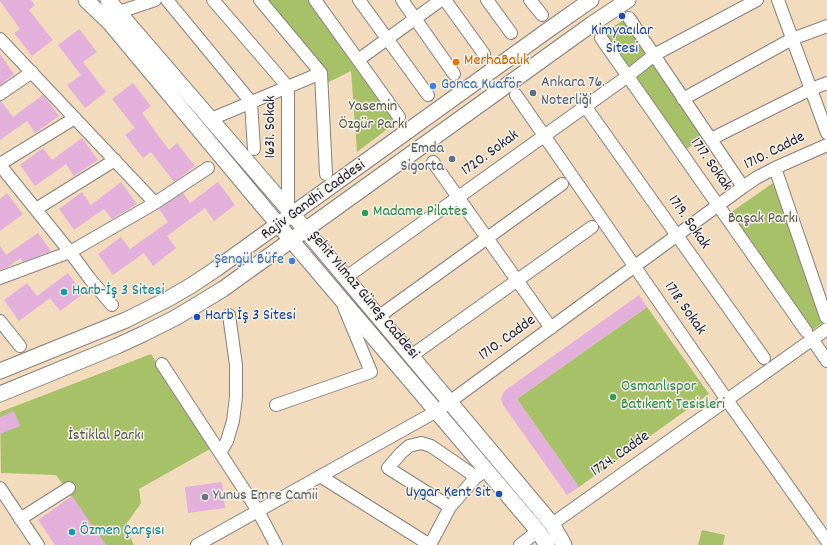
<!DOCTYPE html>
<html>
<head>
<meta charset="utf-8">
<style>
	body { margin:0 }
	canvas { display:block; background:#f2dcbd }
</style>
</head>
<body>
<canvas width="827" height="545"></canvas>
<script>
const g = document.querySelector('canvas').getContext('2d');
g.lineJoin = 'round';
function paint(path, color) { g.fillStyle = color; g.fill(path, 'evenodd'); }
const toPath = rows => new Path2D(rows.map(r => 'M' + r).join(''));
function stroke(path, color, width, dash) { g.strokeStyle = color; g.lineWidth = width; g.lineCap = dash ? 'butt' : 'round'; g.setLineDash(dash || []); g.stroke(path); }
function write(font, color, halo, rows, align = 'center') {
  g.font = font + ' Dekko,sans-serif'; g.lineWidth = 3; g.setLineDash([]); g.textBaseline = 'middle'; g.strokeStyle = halo; g.fillStyle = color; for (const [text, x, y, turn = 0] of rows) {
    g.save(); g.translate(x, y); g.rotate((+turn || 0) * Math.PI / 180); g.textAlign = isNaN(turn) ? turn : align; if (halo) g.strokeText(text, 0, 0); g.fillText(text, 0, 0); g.restore();
  }
}
paint(toPath([
	[264,0,311,0,398,121,357,152,351,71,327,83],
	[625,19,706,136,683,151,602,34],
	[773,183,825,321,811,331,730,213],
	[647,307,709,394,579,487,517,399],
	[151,354,210,449,139,489,141,503,125,526,134,545,106,545,56,475,1,473,0,412],
	[702,530,725,535,723,545,698,545]
]), '#a6c168');
paint(toPath([
	[0,0,31,0,35,5,29,10,53,40,32,56,14,33,20,29,0,1],
	[79,29,97,52,83,62,106,92,85,108,67,85,81,75,58,45],
	[0,54,14,74,0,85],
	[133,83,151,106,142,113,169,150,177,143,195,166,174,182,151,152,143,158,125,135,135,128,112,99],
	[43,95,59,116,35,133,27,121,0,140,0,101,1,101,13,117],
	[82,138,98,160,74,176,66,164,35,186,20,165,43,148,52,160],
	[121,182,137,204,112,219,104,209,74,230,59,209,82,192,91,205],
	[218,182,235,205,214,221,205,208,167,236,176,248,153,266,144,253,113,275,98,254,121,237,130,249,168,222,159,209,183,193,190,203],
	[7,193,23,214,0,231,0,199],
	[748,213,754,222,745,228,739,219],
	[38,233,51,251,23,262,20,258,8,267,0,270,0,246,6,255],
	[68,273,83,294,60,311,50,298,19,321,4,300,27,283,37,296],
	[639,295,647,307,517,399,579,487,567,495,503,405,501,399,503,393,507,389],
	[14,411,20,426,0,434,0,417],
	[222,482,225,508,188,513,185,487],
	[72,496,106,545,55,545,38,520]
]), '#e3b0dc');
const minor = toPath([
	[167,0,251,102,254,149],
	[213,0,288,87,288,209],
	[260,0,321,73,326,174],
	[315,0,399,117],
	[359,0,428,95],
	[402,0,454,74],
	[445,0,484,54],
	[487,0,511,33],
	[530,0,542,15],
	[778,0,827,133],
	[119,12,155,0],
	[629,18,743,187],
	[601,38,806,331],
	[0,39,155,203],
	[358,60,441,0],
	[0,94,32,72],
	[516,95,727,400,827,541],
	[683,99,792,39,827,26],
	[585,106,764,358],
	[211,119,321,73],
	[711,139,811,89,827,83],
	[433,162,551,328],
	[0,164,75,118],
	[0,165,70,252,90,279,112,305],
	[775,168,826,317],
	[36,209,115,160],
	[0,278,70,252,155,203,208,168],
	[345,278,628,76,654,55,757,0],
	[378,317,562,184],
	[0,321,20,346],
	[812,339,827,361],
	[411,356,592,227],
	[162,364,258,511,276,545],
	[276,405,371,372,344,307],
	[220,453,227,441,233,421,236,397,236,365,229,315],
	[320,476,430,545],
	[0,488,38,545],
	[450,507,388,468,401,453,409,446,421,443,431,446,476,477],
	[20,519,69,488],
	[552,524,827,329],
	[197,545,437,411,743,187,756,178,775,168,827,145],
	[430,545,450,507,476,477,483,472],
	[520,545,538,531]
]);
const major = toPath([
	[86,0,109,22,291,240,538,531,547,545],
	[108,0,288,209,552,524,564,545],
	[0,371,126,320,168,299,192,285,216,269,551,28,591,0],
	[0,394,117,346,143,334,175,318,200,303,223,289,592,24,628,0]
]);
stroke(minor, '#8a7f7c', 14);
stroke(major, '#8a7f7c', 17);
stroke(minor, '#fff', 12);
stroke(major, '#fff', 15);
for (const [x, y, r, color] of [
	[622,16,4,"#1a4fb4"],
	[456,62,4,"#e8710a"],
	[433,86,4,"#3f7fe0"],
	[533,93,4,"#5c6f8a"],
	[452,159,4,"#5c6f8a"],
	[365,213,4,"#2e9e5b"],
	[292,261,4,"#3f7fe0"],
	[64,292,4,"#0f9aa8"],
	[197,317,4,"#1a4fb4"],
	[613,397,4,"#2e9e5b"],
	[499,494,4,"#1a4fb4"],
	[205,497,4,"#6b7280"],
	[72,532,4,"#0f9aa8"]
]) { const dot = new Path2D(); dot.arc(x, y, r, 0, 2 * Math.PI); g.fillStyle = color; g.fill(dot); stroke(dot, '#f7f3e8', 1.5); }
write('16px', '#164399', '#f7f3e8', [
	["Kimyacılar",622,32],
	["Sitesi",622,50],
	["Harb İş 3 Sitesi",205,317,"left"],
	["Uygar Kent Sit",491,494,"right"]
]);
write('16px', '#c56008', '#f7f3e8', [
	["MerhaBalık",464,62]
], 'left');
write('16px', '#4e5e75', '#f7f3e8', [
	["Ankara 76.",541,84],
	["Noterliği",541,102],
	["Emda",444,150,"right"],
	["Sigorta",444,168,"right"]
], 'left');
write('16px', '#366cbe', '#f7f3e8', [
	["Gonca Kuaför",441,86],
	["Şengül Büfe",284,261,"right"]
], 'left');
write('16px', '#505a4b', '#f7f3e8', [
	["Yasemin",373,108],
	["Özgür Parkı",373,126],
	["Başak Parkı",763,220],
	["İstiklal Parkı",106,437]
]);
write('16px', '#22223b', '#f7f3e8', [
	["1631. Sokak",272,127,-90],
	["1710. Cadde",775,152,-27],
	["1720. Sokak",491,154,-36],
	["1717. Sokak",710,165,55],
	["Rajiv Gandhi Caddesi",314,201,-36],
	["1719. Sokak",688,223,55],
	["Şehit Yılmaz Güneş Caddesi",363,296,50],
	["1718. Sokak",684,309,55],
	["1710. Cadde",508,339,-36],
	["1724. Cadde",621,455,-35]
]);
write('16px', '#27864d', '#f7f3e8', [
	["Madame Pilates",373,213],
	["Osmanlıspor",621,388],
	["Batıkent Tesisleri",621,406]
], 'left');
write('16px', '#0d838f', '#f7f3e8', [
	["Harb-İş 3 Sitesi",72,292],
	["Özmen Çarşısı",80,532]
], 'left');
write('16px', '#5b616d', '#f7f3e8', [
	["Yunus Emre Camii",213,497]
], 'left');
</script>
</body>
</html>
